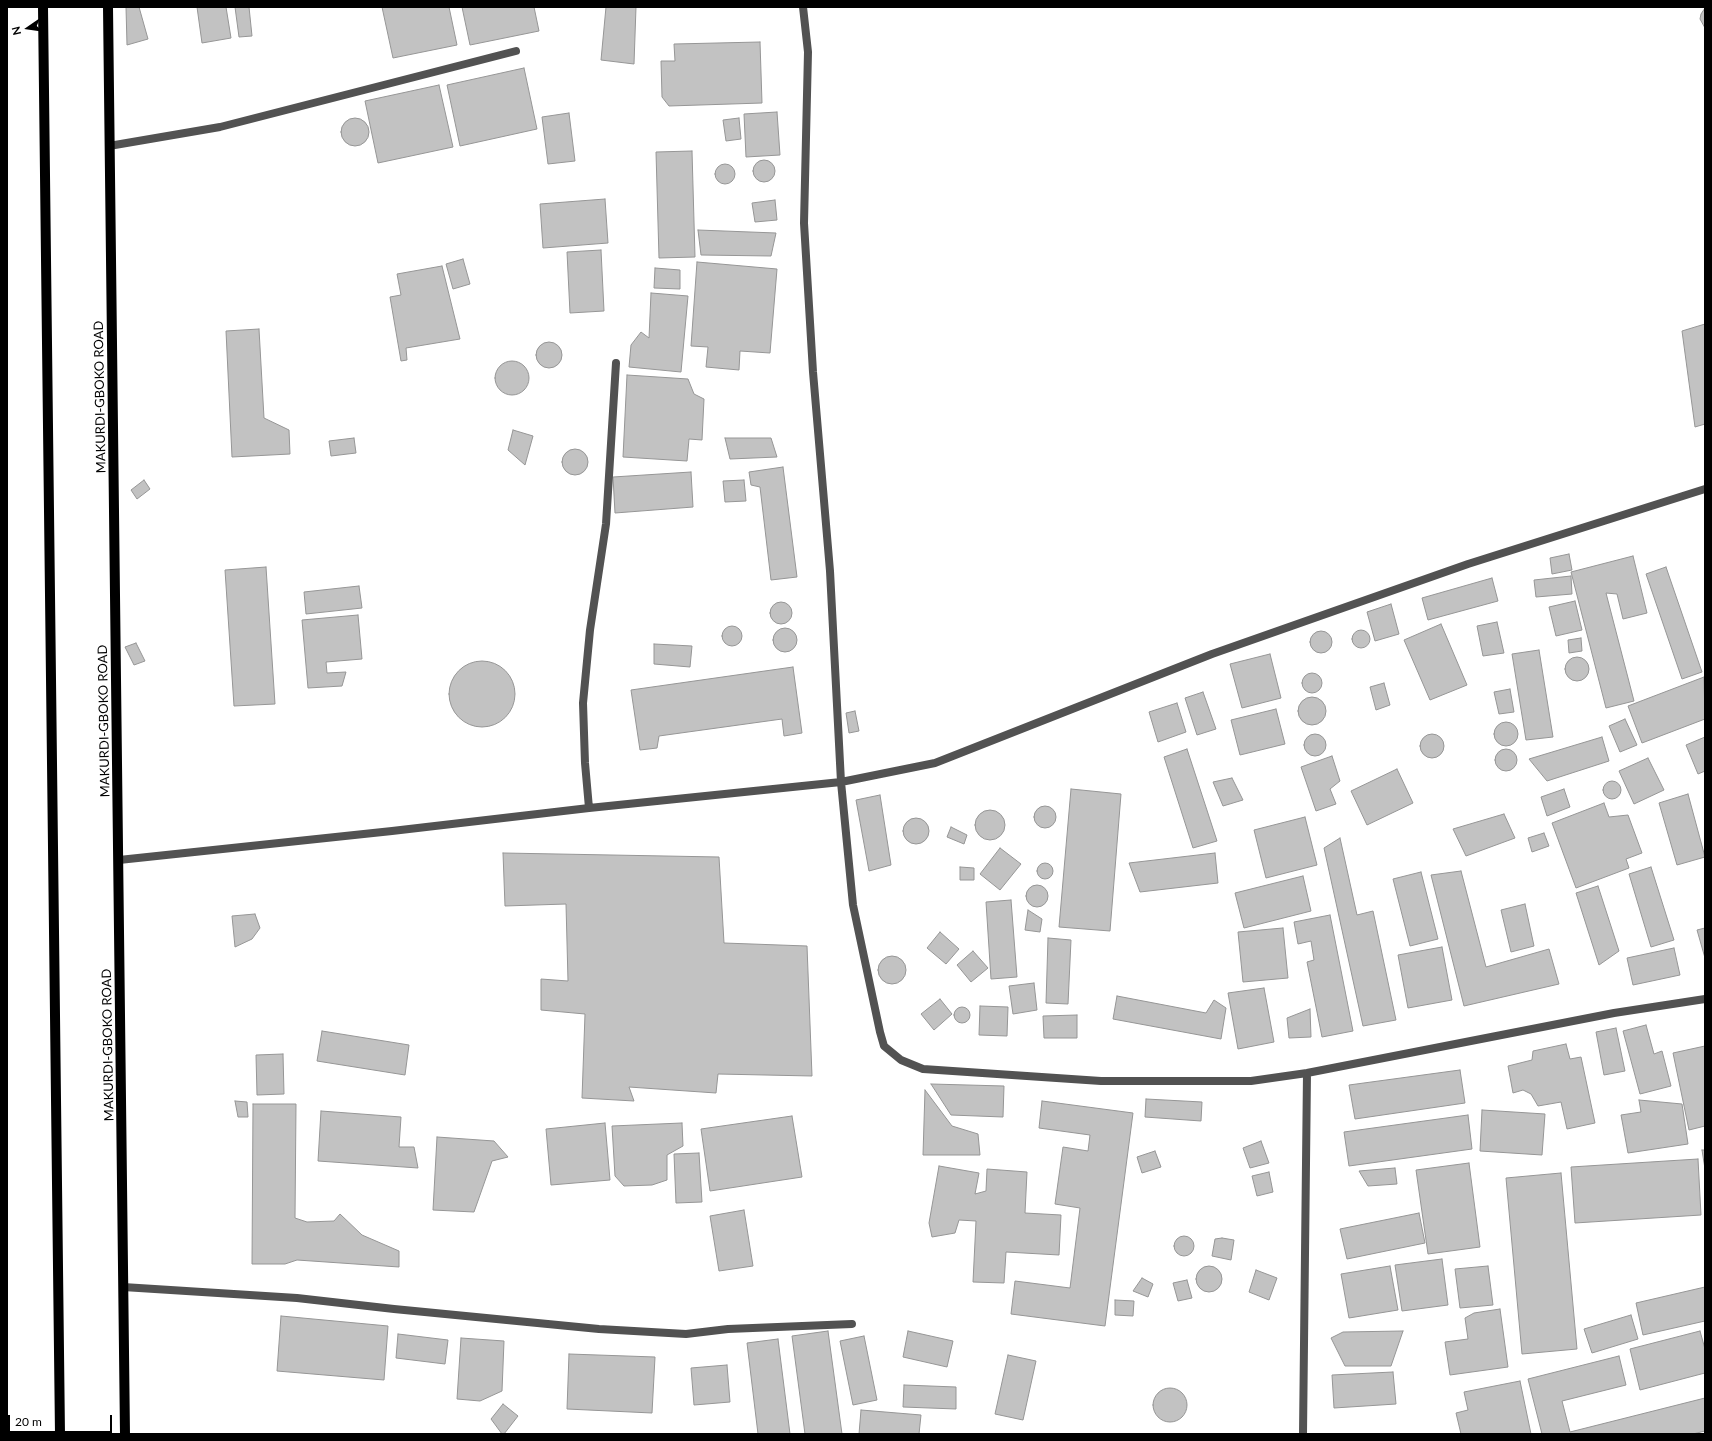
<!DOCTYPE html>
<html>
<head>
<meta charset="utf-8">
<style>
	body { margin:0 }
	#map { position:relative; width:1712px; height:1441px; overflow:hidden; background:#fff; font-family:Lato,sans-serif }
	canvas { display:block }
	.frame { position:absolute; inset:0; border:8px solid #000; pointer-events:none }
	.north { position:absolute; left:8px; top:8px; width:40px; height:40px; -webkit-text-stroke:3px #fff; paint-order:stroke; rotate:257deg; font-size:11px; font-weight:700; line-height:16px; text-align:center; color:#000 }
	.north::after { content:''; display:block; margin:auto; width:14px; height:18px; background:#000; clip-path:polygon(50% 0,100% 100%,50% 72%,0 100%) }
	.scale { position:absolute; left:8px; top:1415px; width:104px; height:18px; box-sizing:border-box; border:2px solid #000; border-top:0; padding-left:5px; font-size:12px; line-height:14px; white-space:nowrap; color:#000; -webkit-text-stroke:3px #fff; paint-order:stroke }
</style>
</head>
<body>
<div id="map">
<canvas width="1712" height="1441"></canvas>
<div class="frame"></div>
<div class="north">N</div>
<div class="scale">20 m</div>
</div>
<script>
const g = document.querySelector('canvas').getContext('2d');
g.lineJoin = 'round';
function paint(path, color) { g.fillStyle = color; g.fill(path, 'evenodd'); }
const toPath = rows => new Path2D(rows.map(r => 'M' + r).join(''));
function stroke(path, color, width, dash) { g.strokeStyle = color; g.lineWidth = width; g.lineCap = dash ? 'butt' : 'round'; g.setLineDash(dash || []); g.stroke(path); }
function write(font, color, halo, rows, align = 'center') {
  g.font = font + ' Lato,sans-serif'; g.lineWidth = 3; g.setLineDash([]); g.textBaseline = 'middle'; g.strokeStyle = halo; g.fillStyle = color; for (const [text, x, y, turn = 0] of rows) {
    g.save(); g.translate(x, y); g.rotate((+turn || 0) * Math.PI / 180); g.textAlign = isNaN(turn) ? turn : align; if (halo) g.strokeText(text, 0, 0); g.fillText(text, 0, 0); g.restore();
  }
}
const building = toPath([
	[126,7,139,7,148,39,127,45,126,7],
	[197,7,226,7,231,38,202,43,197,7],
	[235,7,249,7,252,36,239,37,235,7],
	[382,7,449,7,457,45,393,58,382,7],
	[462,7,534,7,539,31,470,45,462,7],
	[606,7,636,7,634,64,601,60,606,7],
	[1705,8,1705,28,1700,19,1701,14,1705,8],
	[760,42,762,103,669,106,662,97,661,61,675,61,674,44,760,42],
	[524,68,537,129,460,146,447,85,524,68],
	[439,85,453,147,378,163,365,101,439,85],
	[777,112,780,155,746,157,744,114,777,112],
	[569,113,575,161,548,164,542,117,569,113],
	[739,118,741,139,726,141,723,120,739,118],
	'341 132a14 14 0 1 1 28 0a14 14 0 1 1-28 0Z',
	[692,151,695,257,659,258,656,152,692,151],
	'753 171a11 11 0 1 1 22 0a11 11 0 1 1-22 0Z',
	'715 174a10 10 0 1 1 20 0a10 10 0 1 1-20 0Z',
	[605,199,608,243,543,248,540,204,605,199],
	[775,200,777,220,755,222,752,203,775,200],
	[698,230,776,233,771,256,701,255,698,230],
	[601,250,604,311,570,313,567,252,601,250],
	[463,259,470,284,453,289,446,264,463,259],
	[697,262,777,269,770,353,740,351,739,370,706,367,708,347,691,346,697,262],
	[442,266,460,339,406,348,407,360,401,361,390,297,401,295,397,274,442,266],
	[655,268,680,270,680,289,654,288,655,268],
	[651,293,688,296,681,372,629,367,631,345,641,332,649,338,651,293],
	[1705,324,1705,424,1695,427,1682,331,1705,324],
	[259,329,264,418,289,430,290,454,232,457,226,331,259,329],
	'536 355a13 13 0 1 1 26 0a13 13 0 1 1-26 0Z',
	'495 378a17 17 0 1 1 34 0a17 17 0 1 1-34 0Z',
	[627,375,688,379,694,394,704,399,702,440,689,439,687,461,623,457,627,375],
	[513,430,533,436,525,465,508,450,513,430],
	[354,438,356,453,331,456,329,441,354,438],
	[725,438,771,438,777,457,730,459,725,438],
	'562 462a13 13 0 1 1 26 0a13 13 0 1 1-26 0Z',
	[783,467,797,577,771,580,760,487,751,485,749,472,783,467],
	[691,472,693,507,615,513,613,477,691,472],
	[144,480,150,489,137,499,131,490,144,480],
	[744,480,746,501,725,502,723,481,744,480],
	[1569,554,1572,570,1552,574,1550,558,1569,554],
	[1633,556,1647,613,1623,619,1617,594,1606,593,1634,701,1606,708,1571,572,1633,556],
	[266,567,275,704,234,706,225,570,266,567],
	[1666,567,1702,672,1682,679,1646,574,1666,567],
	[1571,576,1572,594,1536,597,1534,580,1571,576],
	[1492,578,1498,601,1428,620,1422,598,1492,578],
	[359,586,362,608,306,614,304,592,359,586],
	[1575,601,1582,630,1556,636,1549,607,1575,601],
	'770 613a11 11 0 1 1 22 0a11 11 0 1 1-22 0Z',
	[1391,604,1399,634,1375,641,1367,612,1391,604],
	[358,615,362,659,326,662,327,673,346,672,342,686,308,688,302,620,358,615],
	[1497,622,1504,653,1483,656,1477,626,1497,622],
	[1441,624,1467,685,1430,700,1404,640,1441,624],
	'722 636a10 10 0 1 1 20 0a10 10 0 1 1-20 0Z',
	'773 640a12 12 0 1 1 24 0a12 12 0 1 1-24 0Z',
	'1352 639a9 9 0 1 1 18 0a9 9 0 1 1-18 0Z',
	'1310 642a11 11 0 1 1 22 0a11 11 0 1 1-22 0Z',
	[1581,638,1582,651,1569,653,1568,640,1581,638],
	[136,643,145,661,134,665,125,647,136,643],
	[654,644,692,646,690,667,654,664,654,644],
	[1539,650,1553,737,1526,740,1512,654,1539,650],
	[1270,654,1281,698,1242,708,1230,664,1270,654],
	'1565 669a12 12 0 1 1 24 0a12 12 0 1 1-24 0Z',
	'449 694a33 33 0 1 1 66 0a33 33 0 1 1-66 0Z',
	[793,667,802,733,784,736,782,719,659,736,657,748,640,750,631,690,793,667],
	'1302 683a10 10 0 1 1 20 0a10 10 0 1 1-20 0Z',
	[1704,677,1705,719,1642,743,1628,706,1704,677],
	[1384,683,1390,705,1376,710,1370,687,1384,683],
	[1510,689,1514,712,1499,714,1494,692,1510,689],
	[1203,692,1216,729,1197,735,1185,698,1203,692],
	'1298 711a14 14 0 1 1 28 0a14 14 0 1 1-28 0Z',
	[1177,703,1186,732,1158,742,1149,712,1177,703],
	[1276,709,1285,744,1240,755,1231,720,1276,709],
	[855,711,859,731,849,733,846,713,855,711],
	[1625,719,1637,745,1620,752,1609,726,1625,719],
	'1494 734a12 12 0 1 1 24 0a12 12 0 1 1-24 0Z',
	'1304 745a11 11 0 1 1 22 0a11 11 0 1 1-22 0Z',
	'1420 746a12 12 0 1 1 24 0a12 12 0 1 1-24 0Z',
	[1602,737,1609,761,1547,781,1529,759,1602,737],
	[1705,737,1705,771,1698,774,1686,745,1705,737],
	[1187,749,1217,841,1193,848,1164,757,1187,749],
	'1495 760a11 11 0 1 1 22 0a11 11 0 1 1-22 0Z',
	[1332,756,1340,781,1330,789,1336,804,1316,811,1301,767,1332,756],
	[1648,758,1664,790,1634,804,1619,771,1648,758],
	[1397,769,1413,803,1367,825,1351,791,1397,769],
	[1232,778,1243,800,1223,806,1213,782,1232,778],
	'1603 790a9 9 0 1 1 18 0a9 9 0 1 1-18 0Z',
	[1071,789,1121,794,1110,931,1059,927,1071,789],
	[1564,789,1570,807,1547,816,1541,797,1564,789],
	[1688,794,1705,857,1677,865,1659,803,1688,794],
	[880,795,891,865,869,871,856,800,880,795],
	[1604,803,1609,817,1628,815,1642,853,1626,859,1629,868,1576,888,1552,823,1604,803],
	'1034 817a11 11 0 1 1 22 0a11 11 0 1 1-22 0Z',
	'975 825a15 15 0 1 1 30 0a15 15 0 1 1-30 0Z',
	[1504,814,1515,838,1466,856,1453,829,1504,814],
	[1305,817,1317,865,1266,878,1254,830,1305,817],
	'903 831a13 13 0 1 1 26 0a13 13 0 1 1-26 0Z',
	[951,827,967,835,964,844,947,837,951,827],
	[1544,833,1549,846,1532,852,1528,838,1544,833],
	[1340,838,1357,915,1373,911,1396,1020,1363,1026,1324,848,1340,838],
	[1000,848,1021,864,1000,890,980,874,1000,848],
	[503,853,719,857,724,943,807,946,812,1076,718,1074,716,1093,629,1087,634,1101,582,1098,585,1014,541,1010,541,979,568,981,566,904,505,906,503,853],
	[1215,853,1218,883,1140,892,1129,863,1215,853],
	'1037 871a8 8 0 1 1 16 0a8 8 0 1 1-16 0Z',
	[960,867,974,868,974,880,960,880,960,867],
	[1651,867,1674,940,1651,947,1629,874,1651,867],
	[1461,871,1486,967,1549,949,1559,984,1464,1006,1431,875,1461,871],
	[1421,872,1438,939,1410,946,1393,879,1421,872],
	[1303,876,1311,911,1244,928,1235,893,1303,876],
	'1026 896a11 11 0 1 1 22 0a11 11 0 1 1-22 0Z',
	[1598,886,1619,951,1599,965,1576,893,1598,886],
	[1011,900,1017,977,991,979,986,902,1011,900],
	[1525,904,1534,946,1511,952,1501,910,1525,904],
	[1028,910,1042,919,1040,932,1025,930,1028,910],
	[255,914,260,928,252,939,235,947,232,916,255,914],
	[1330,915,1353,1031,1322,1037,1307,962,1314,960,1311,941,1298,944,1294,922,1330,915],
	[1283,928,1288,978,1243,982,1238,932,1283,928],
	[1705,928,1705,958,1697,930,1705,928],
	[940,932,959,949,946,964,927,948,940,932],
	[1048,938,1071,940,1068,1004,1046,1003,1048,938],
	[1442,947,1452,1000,1408,1008,1398,955,1442,947],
	[1674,948,1680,975,1633,985,1627,958,1674,948],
	[973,951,988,968,971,982,957,965,973,951],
	'878 970a14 14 0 1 1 28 0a14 14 0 1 1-28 0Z',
	[1034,983,1037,1010,1013,1014,1009,986,1034,983],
	[1264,988,1274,1042,1238,1049,1228,993,1264,988],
	[1117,996,1206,1013,1214,1000,1226,1008,1221,1039,1113,1019,1117,996],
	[940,999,952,1014,934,1030,921,1014,940,999],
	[980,1006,1008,1007,1007,1036,979,1035,980,1006],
	'954 1015a8 8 0 1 1 16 0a8 8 0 1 1-16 0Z',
	[1310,1009,1311,1037,1289,1038,1287,1018,1310,1009],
	[1077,1015,1077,1038,1044,1038,1043,1016,1077,1015],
	[1646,1025,1654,1054,1662,1051,1671,1086,1640,1094,1623,1031,1646,1025],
	[1616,1028,1625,1071,1604,1075,1596,1032,1616,1028],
	[322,1031,409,1045,405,1075,317,1061,322,1031],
	[1566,1044,1570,1059,1581,1057,1595,1123,1567,1129,1561,1102,1538,1106,1531,1094,1523,1090,1513,1093,1508,1066,1532,1060,1533,1051,1566,1044],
	[1705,1046,1705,1126,1689,1130,1673,1053,1705,1046],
	[283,1054,284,1094,257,1095,256,1055,283,1054],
	[1460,1070,1465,1103,1355,1119,1349,1085,1460,1070],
	[931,1084,1004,1086,1003,1117,951,1115,931,1084],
	[925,1090,952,1126,978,1134,980,1155,923,1155,925,1090],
	[1146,1099,1202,1102,1201,1121,1145,1117,1146,1099],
	[1639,1100,1682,1104,1688,1144,1628,1153,1621,1115,1641,1112,1639,1100],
	[235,1101,247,1102,248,1117,238,1117,235,1101],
	[1042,1101,1133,1113,1105,1326,1011,1314,1015,1281,1070,1288,1080,1208,1055,1204,1063,1147,1088,1151,1090,1135,1039,1128,1042,1101],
	[253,1104,296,1104,295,1218,307,1222,334,1221,340,1214,362,1235,399,1251,399,1267,297,1260,285,1264,252,1264,253,1104],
	[1482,1110,1545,1114,1542,1155,1480,1151,1482,1110],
	[321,1111,401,1117,399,1147,414,1147,418,1168,318,1161,321,1111],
	[1468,1115,1472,1149,1349,1166,1344,1132,1468,1115],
	[792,1116,802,1177,710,1191,701,1129,792,1116],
	[605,1123,610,1180,551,1185,546,1129,605,1123],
	[682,1123,683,1146,667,1155,667,1180,652,1185,624,1186,615,1176,612,1126,682,1123],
	[437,1137,494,1141,508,1157,492,1161,474,1212,433,1210,437,1137],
	[1261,1141,1269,1163,1250,1168,1243,1148,1261,1141],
	[1702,1150,1705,1150,1705,1169,1702,1150],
	[1155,1151,1161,1167,1142,1173,1137,1157,1155,1151],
	[699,1153,702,1202,676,1203,674,1154,699,1153],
	[1698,1159,1701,1215,1575,1223,1571,1167,1698,1159],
	[1469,1163,1480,1247,1428,1254,1416,1170,1469,1163],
	[939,1166,979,1173,975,1194,986,1191,987,1169,1027,1172,1025,1213,1061,1215,1059,1255,1006,1252,1004,1283,973,1282,976,1221,959,1220,955,1233,932,1237,929,1223,939,1166],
	[1395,1168,1397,1184,1368,1186,1359,1171,1395,1168],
	[1269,1172,1273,1192,1257,1196,1252,1176,1269,1172],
	[1561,1173,1577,1349,1522,1354,1506,1178,1561,1173],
	[744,1210,753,1266,719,1271,710,1216,744,1210],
	[1419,1213,1425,1243,1347,1259,1340,1229,1419,1213],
	'1174 1246a10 10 0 1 1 20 0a10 10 0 1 1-20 0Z',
	[1222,1238,1234,1240,1231,1260,1212,1256,1215,1239,1222,1238],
	[1442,1259,1448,1305,1402,1311,1395,1265,1442,1259],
	'1196 1279a13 13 0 1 1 26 0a13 13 0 1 1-26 0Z',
	[1390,1266,1398,1310,1349,1318,1341,1274,1390,1266],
	[1488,1266,1493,1305,1460,1308,1455,1269,1488,1266],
	[1256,1270,1277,1278,1269,1300,1249,1292,1256,1270],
	[1142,1278,1153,1284,1148,1297,1133,1291,1142,1278],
	[1187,1280,1192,1298,1178,1301,1173,1283,1187,1280],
	[1705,1287,1705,1321,1643,1335,1636,1303,1705,1287],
	[1115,1300,1134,1301,1133,1316,1115,1315,1115,1300],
	[1500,1309,1508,1367,1450,1375,1445,1342,1468,1339,1465,1318,1474,1313,1500,1309],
	[1631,1315,1638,1339,1592,1353,1584,1329,1631,1315],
	[281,1316,388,1326,384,1380,277,1371,281,1316],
	[828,1331,842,1434,805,1434,792,1336,828,1331],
	[908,1331,953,1341,947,1367,903,1357,908,1331],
	[1403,1331,1391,1366,1345,1366,1331,1338,1343,1332,1403,1331],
	[1700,1331,1705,1349,1705,1373,1640,1390,1630,1349,1700,1331],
	[398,1334,448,1340,445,1364,396,1358,398,1334],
	[864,1336,877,1400,853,1405,840,1341,864,1336],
	[461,1338,504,1341,502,1391,480,1401,457,1399,461,1338],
	[778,1339,790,1434,758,1434,747,1343,778,1339],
	[569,1354,655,1357,652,1413,567,1409,569,1354],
	[1008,1355,1036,1361,1023,1420,995,1414,1008,1355],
	[1619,1356,1626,1385,1562,1401,1570,1432,1705,1398,1705,1431,1693,1434,1542,1434,1528,1379,1619,1356],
	[727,1365,730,1402,694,1405,691,1368,727,1365],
	[1393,1372,1396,1404,1334,1408,1332,1375,1393,1372],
	[1520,1381,1531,1434,1461,1434,1456,1413,1468,1410,1464,1392,1520,1381],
	[904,1385,956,1387,956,1409,903,1407,904,1385],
	'1153 1405a17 17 0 1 1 34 0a17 17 0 1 1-34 0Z',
	[503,1404,518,1416,504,1434,502,1434,491,1419,503,1404],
	[861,1410,921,1415,919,1434,859,1434,861,1410]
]);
paint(building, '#c2c2c2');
stroke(building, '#969696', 1);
stroke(toPath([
	[109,146,220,127,516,51]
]), '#525252', 8);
stroke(toPath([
	[803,7,808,52,804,223,813,372,830,571,841,782,853,905,880,1032,884,1046,901,1060,923,1069,1101,1081,1251,1081,1307,1073,1614,1013,1705,999],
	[589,808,585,763,583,703,590,630,606,524,616,363],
	[119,860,392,831,589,808,841,782,935,763,1212,654,1468,564,1705,489],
	[123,1287,297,1298,394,1309,599,1329,686,1334,728,1329,852,1324],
	[1303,1434,1307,1073]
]), '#525252', 8);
stroke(toPath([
	[43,7,60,1434],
	[108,7,125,1434]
]), '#000', 10);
write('13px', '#000', '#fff', [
	["MAKURDI-GBOKO ROAD",100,397,-91],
	["MAKURDI-GBOKO ROAD",104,721,-91],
	["MAKURDI-GBOKO ROAD",108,1045,-91]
]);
</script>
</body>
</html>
